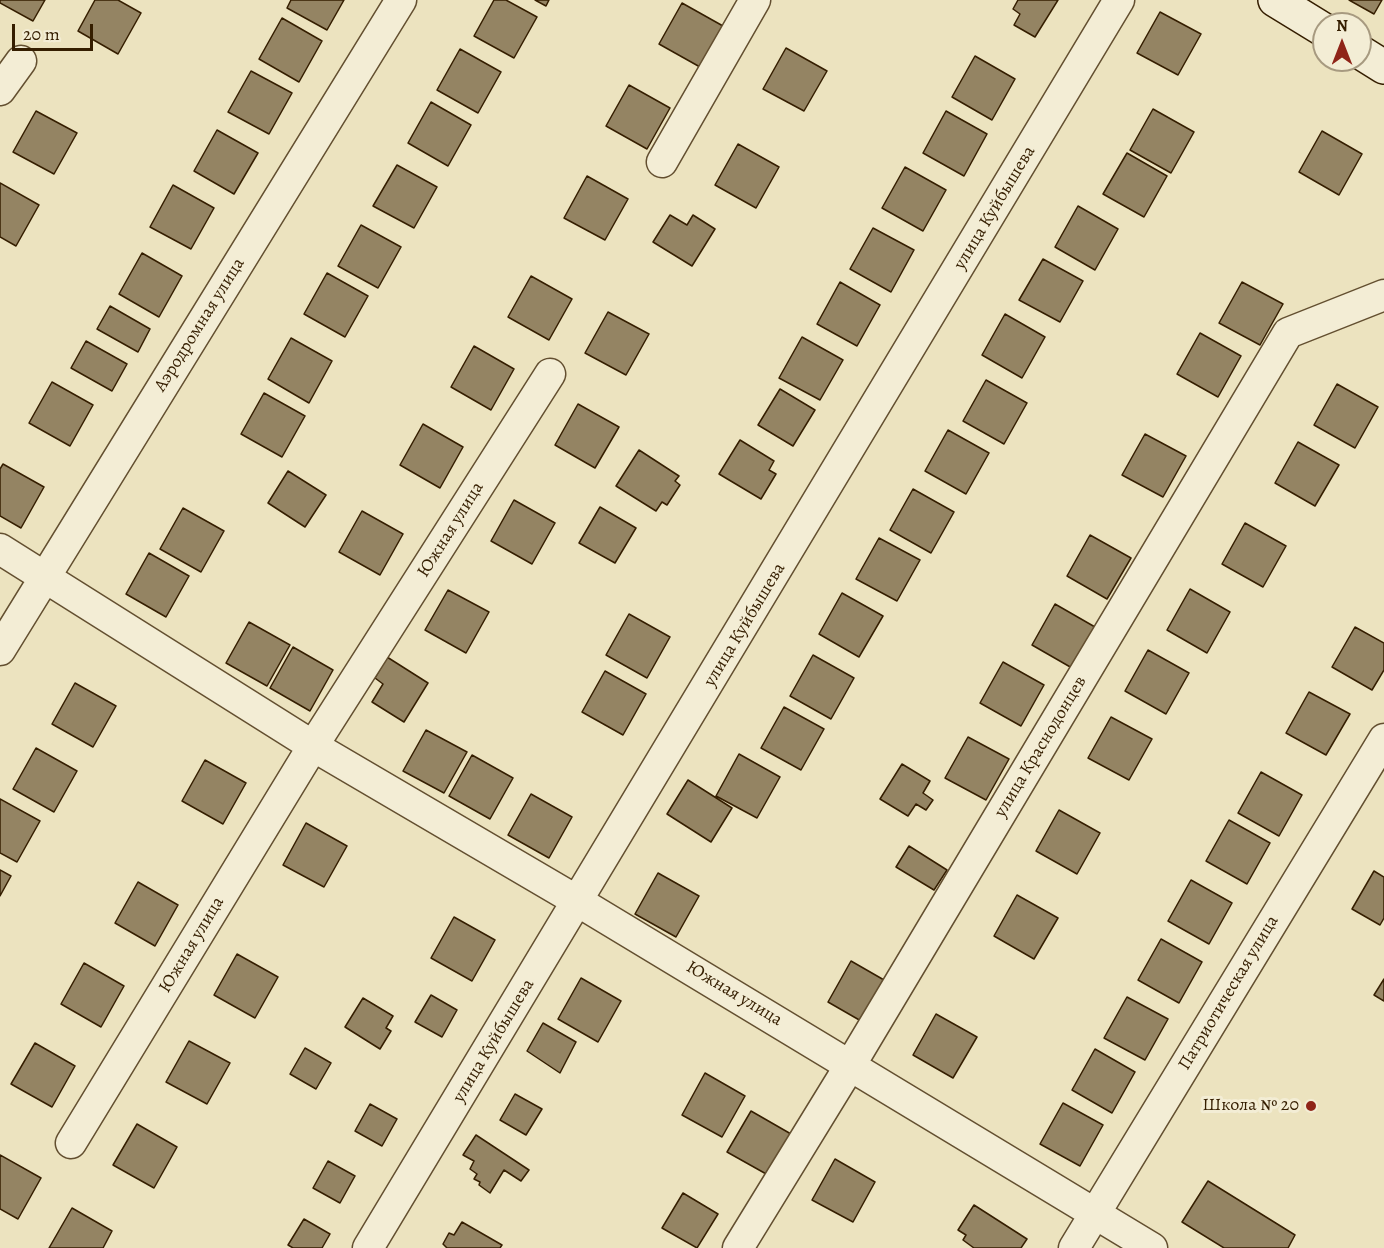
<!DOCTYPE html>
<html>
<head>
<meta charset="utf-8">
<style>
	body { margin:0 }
	#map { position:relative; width:1384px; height:1248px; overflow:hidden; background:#ece3bf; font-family:Alegreya,serif }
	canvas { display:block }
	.north { position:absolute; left:1312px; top:12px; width:60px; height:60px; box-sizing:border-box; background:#f3edd5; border:2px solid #a79a80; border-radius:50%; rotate:0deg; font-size:16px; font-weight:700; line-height:24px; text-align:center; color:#351e00 }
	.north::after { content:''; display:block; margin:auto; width:21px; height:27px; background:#8f2418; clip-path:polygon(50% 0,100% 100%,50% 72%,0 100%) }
	.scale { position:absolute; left:12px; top:24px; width:81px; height:27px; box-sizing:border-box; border:3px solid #351e00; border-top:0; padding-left:8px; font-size:18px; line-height:21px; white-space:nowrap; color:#351e00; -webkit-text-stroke:4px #f3edd5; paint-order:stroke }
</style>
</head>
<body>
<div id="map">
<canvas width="1384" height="1248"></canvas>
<div class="north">N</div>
<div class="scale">20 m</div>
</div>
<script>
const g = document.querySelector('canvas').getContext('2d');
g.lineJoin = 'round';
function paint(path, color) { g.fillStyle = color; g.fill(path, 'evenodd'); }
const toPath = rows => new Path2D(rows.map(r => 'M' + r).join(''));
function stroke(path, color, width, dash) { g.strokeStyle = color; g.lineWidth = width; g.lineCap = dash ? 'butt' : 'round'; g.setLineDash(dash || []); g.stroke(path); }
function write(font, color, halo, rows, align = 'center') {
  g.font = font + ' Alegreya,serif'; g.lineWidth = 6; g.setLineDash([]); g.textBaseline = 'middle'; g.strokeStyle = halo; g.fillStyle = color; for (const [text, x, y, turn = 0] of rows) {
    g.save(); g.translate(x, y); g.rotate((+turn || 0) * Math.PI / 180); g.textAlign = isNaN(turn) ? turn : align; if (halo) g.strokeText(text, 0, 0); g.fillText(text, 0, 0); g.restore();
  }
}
const building = toPath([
	[0,0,45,0,33,21,0,3,0,0],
	[95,0,118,0,141,13,118,54,78,31,95,0],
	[291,0,344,0,327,30,287,8,291,0],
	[494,0,506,0,537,17,514,58,474,36,494,0],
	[535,0,549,0,546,6,535,0],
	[1018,0,1058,0,1035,37,1014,25,1020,14,1013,9,1018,0],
	[1349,0,1382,0,1374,14,1349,0],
	[682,3,723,26,700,67,659,44,682,3],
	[1160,12,1201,34,1178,75,1137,53,1160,12],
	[282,18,322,41,299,82,259,59,282,18],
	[786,48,827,71,804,111,763,89,786,48],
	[460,49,501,72,478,113,437,90,460,49],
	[975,56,1015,79,992,120,952,97,975,56],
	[251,71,292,93,269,134,228,112,251,71],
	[629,85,670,108,647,149,606,126,629,85],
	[431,102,471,125,448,166,408,143,431,102],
	[1153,109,1194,132,1171,173,1130,150,1153,109],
	[36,111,77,133,54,174,13,152,36,111],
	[946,111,987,134,964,176,923,153,946,111],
	[217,130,258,153,234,194,194,171,217,130],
	[1322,131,1362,154,1339,195,1299,172,1322,131],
	[738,144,779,167,756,208,715,185,738,144],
	[1127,153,1167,176,1144,217,1103,194,1127,153],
	[397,165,437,187,414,228,373,206,397,165],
	[905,167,946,190,923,231,882,208,905,167],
	[587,176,628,199,605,240,564,218,587,176],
	[0,183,39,205,16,246,0,237,0,183],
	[173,185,214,208,191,249,150,227,173,185],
	[1078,206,1118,229,1095,270,1055,247,1078,206],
	[670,215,687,225,693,215,715,229,692,266,653,242,670,215],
	[361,225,401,247,378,288,338,266,361,225],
	[873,228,914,250,891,292,850,269,873,228],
	[142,253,182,276,159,317,119,294,142,253],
	[1043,259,1083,281,1060,322,1019,300,1043,259],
	[327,273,368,296,345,337,304,314,327,273],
	[531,276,572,299,549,340,508,317,531,276],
	[840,282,880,305,857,346,817,324,840,282],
	[1242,282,1283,304,1260,345,1219,323,1242,282],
	[110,306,150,329,138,352,97,329,110,306],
	[608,312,649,334,626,375,585,353,608,312],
	[1005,314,1045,337,1022,378,982,355,1005,314],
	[1200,333,1241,356,1218,397,1177,374,1200,333],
	[802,337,843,360,820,400,779,378,802,337],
	[291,338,332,361,309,403,268,379,291,338],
	[86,341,127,364,112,391,71,368,86,341],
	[474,346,514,369,491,410,451,387,474,346],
	[986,380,1027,403,1004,444,963,421,986,380],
	[52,382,93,405,70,446,29,423,52,382],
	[1337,384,1378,407,1355,448,1314,425,1337,384],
	[780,389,815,410,793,446,758,425,780,389],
	[264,393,305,416,282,457,241,434,264,393],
	[578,404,619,427,595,468,555,445,578,404],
	[423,424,463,447,440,488,400,465,423,424],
	[948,430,989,453,966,494,925,471,948,430],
	[1145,434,1186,456,1163,497,1122,475,1145,434],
	[740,440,774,461,769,470,776,474,761,499,719,474,740,440],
	[1298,442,1339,465,1315,506,1275,483,1298,442],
	[639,450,679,476,675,481,680,485,667,505,662,502,656,511,616,486,639,450],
	[3,464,44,487,21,528,0,516,0,469,3,464],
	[288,471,326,495,305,527,268,503,288,471],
	[913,489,954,512,931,553,890,530,913,489],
	[514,500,555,523,532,564,491,541,514,500],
	[600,507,636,528,615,563,579,543,600,507],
	[183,508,224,531,201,572,160,549,183,508],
	[362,511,403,534,380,575,339,552,362,511],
	[1245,523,1286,546,1263,587,1222,564,1245,523],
	[1090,535,1131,558,1107,599,1067,576,1090,535],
	[879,538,920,560,897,601,856,579,879,538],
	[149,553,189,576,166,617,126,594,149,553],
	[1190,589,1230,612,1207,653,1167,630,1190,589],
	[448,590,489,612,466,653,425,630,448,590],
	[842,593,883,616,859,657,819,634,842,593],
	[1055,604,1095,627,1072,668,1032,645,1055,604],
	[629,614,670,637,647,678,606,655,629,614],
	[249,622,290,645,267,686,226,663,249,622],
	[1355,627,1384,643,1384,670,1372,690,1332,667,1355,627],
	[293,647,333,670,310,711,270,688,293,647],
	[1148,650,1189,673,1166,714,1125,691,1148,650],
	[813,655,854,678,831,719,790,696,813,655],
	[387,657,428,683,404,722,372,702,383,684,375,678,387,657],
	[1003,662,1044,685,1021,726,980,703,1003,662],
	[605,671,646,694,623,735,582,712,605,671],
	[75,683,116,706,93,747,52,724,75,683],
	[1309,692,1350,714,1326,755,1286,733,1309,692],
	[784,707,824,729,801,770,761,748,784,707],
	[1111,717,1152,739,1129,780,1088,758,1111,717],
	[426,730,467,752,444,793,403,771,426,730],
	[968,737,1009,759,986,800,945,778,968,737],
	[36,748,77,771,54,812,13,789,36,748],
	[739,754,780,777,757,818,716,796,739,754],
	[472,755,513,778,490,819,449,796,472,755],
	[205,760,246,783,223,824,182,801,205,760],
	[902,764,930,781,923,793,933,800,926,810,916,804,908,816,880,799,902,764],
	[1261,772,1302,795,1279,836,1238,813,1261,772],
	[688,780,732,808,711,842,667,814,688,780],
	[531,794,572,817,549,858,508,835,531,794],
	[0,799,40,821,17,862,0,853,0,799],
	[1059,810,1100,833,1077,874,1036,851,1059,810],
	[1229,820,1270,843,1247,884,1206,861,1229,820],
	[306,823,347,846,324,887,283,865,306,823],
	[909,846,947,870,934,890,896,867,909,846],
	[0,870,11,876,0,896,0,870],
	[1374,871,1384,877,1384,918,1380,925,1352,909,1374,871],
	[658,873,699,896,676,937,635,914,658,873],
	[1191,880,1232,903,1209,944,1168,921,1191,880],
	[138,882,178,905,155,946,115,923,138,882],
	[1017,895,1058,918,1034,959,994,936,1017,895],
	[454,917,495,940,472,981,431,958,454,917],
	[1161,939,1202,962,1179,1003,1138,980,1161,939],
	[237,954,278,977,255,1018,214,995,237,954],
	[851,961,891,984,868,1025,828,1002,851,961],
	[84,963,124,986,101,1027,61,1004,84,963],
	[581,978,621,1001,598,1042,558,1019,581,978],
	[1384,979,1384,1001,1374,995,1384,979],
	[431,995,457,1010,442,1037,415,1022,431,995],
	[1127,997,1168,1019,1145,1060,1104,1038,1127,997],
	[363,998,393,1016,386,1028,391,1031,380,1049,345,1027,363,998],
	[936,1014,977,1037,953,1078,913,1055,936,1014],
	[543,1023,576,1042,560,1073,527,1051,543,1023],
	[189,1041,230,1063,207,1104,166,1082,189,1041],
	[35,1043,75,1066,52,1107,11,1084,35,1043],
	[305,1048,331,1063,316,1089,290,1074,305,1048],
	[1095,1049,1135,1072,1112,1113,1072,1090,1095,1049],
	[705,1073,745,1096,722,1137,682,1115,705,1073],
	[515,1094,542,1109,526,1135,500,1120,515,1094],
	[1063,1103,1103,1125,1080,1166,1040,1144,1063,1103],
	[370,1104,397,1119,382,1146,355,1131,370,1104],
	[751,1111,791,1134,768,1175,727,1152,751,1111],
	[137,1124,177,1147,154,1188,113,1165,137,1124],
	[476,1135,529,1170,521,1181,504,1170,490,1193,479,1185,480,1182,474,1179,477,1174,470,1169,474,1161,463,1155,476,1135],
	[0,1155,41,1178,18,1219,0,1209,0,1155],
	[835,1159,875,1182,853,1222,812,1200,835,1159],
	[328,1161,355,1176,340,1203,313,1188,328,1161],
	[1208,1181,1295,1235,1288,1248,1224,1248,1182,1222,1208,1181],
	[683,1193,718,1214,697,1248,662,1228,683,1193],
	[974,1205,1027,1239,1021,1248,974,1248,963,1240,966,1235,958,1230,974,1205],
	[72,1208,112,1231,103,1248,49,1248,72,1208],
	[304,1219,330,1234,322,1248,293,1248,288,1245,304,1219],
	[462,1222,502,1245,500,1248,447,1248,443,1244,449,1233,454,1235,462,1222]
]);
paint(building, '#948463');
stroke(building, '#351e00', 1.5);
const street = toPath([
	[0,90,21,61],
	[662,162,755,0],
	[0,549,313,746,579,902,1152,1248],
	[0,650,401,0],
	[71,1143,313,746,550,374],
	[368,1248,1119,0],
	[738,1248,851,1064,1288,333,1384,295],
	[1074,1248,1384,739]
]);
const secondary = toPath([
	[1275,0,1324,30],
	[1360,52,1384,67]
]);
stroke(street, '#634f30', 33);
stroke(secondary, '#351e00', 36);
stroke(street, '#f3edd5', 30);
stroke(secondary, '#f3edd5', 33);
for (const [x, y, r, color] of [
	[1311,1106,6,"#8f2418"]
]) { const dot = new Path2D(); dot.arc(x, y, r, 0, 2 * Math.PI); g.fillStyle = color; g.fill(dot); stroke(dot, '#f3edd5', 2); }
write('18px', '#351e00', '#f3edd5', [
	["улица Куйбышева",995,208,-59],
	["Аэродромная улица",200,325,-58],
	["Южная улица",451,530,-58],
	["улица Куйбышева",745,625,-59],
	["улица Краснодонцев",1041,747,-59],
	["Южная улица",192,945,-59],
	["Патриотическая улица",1229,993,-59],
	["Южная улица",734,994,31],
	["улица Куйбышева",494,1041,-59]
]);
write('18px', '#351e00', '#f3edd5', [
	["Школа № 20",1299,1106]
], 'right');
</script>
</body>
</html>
